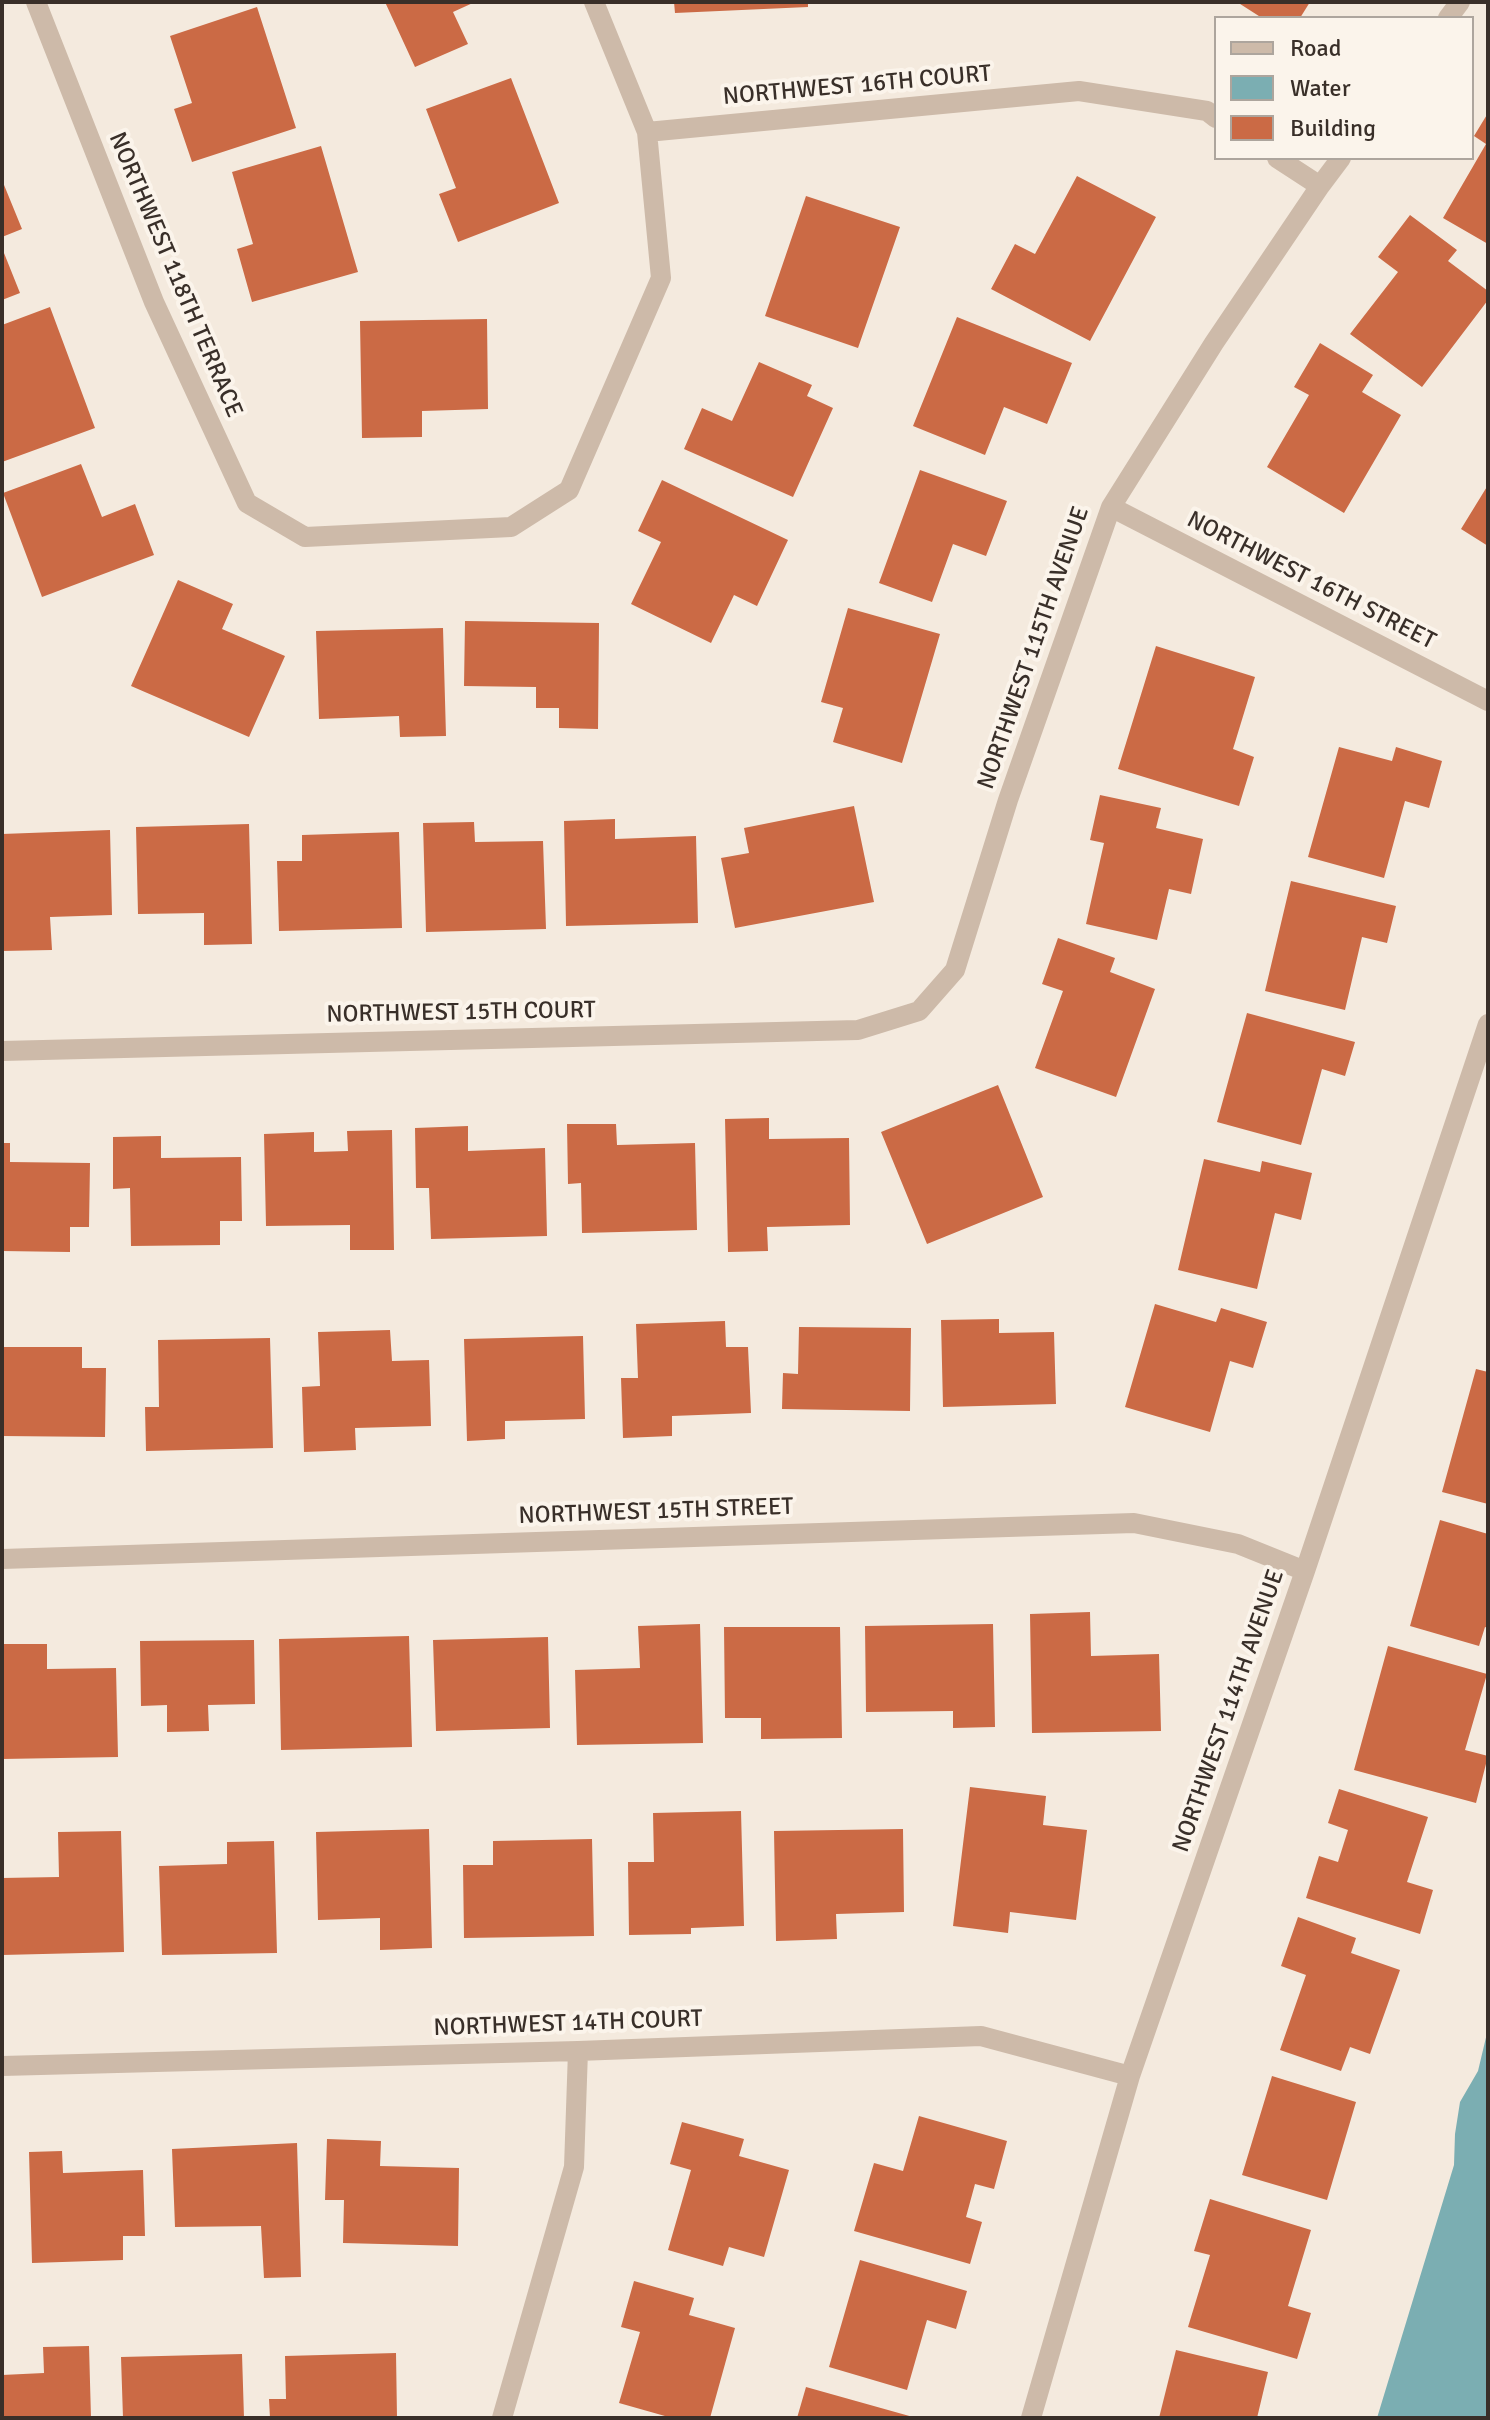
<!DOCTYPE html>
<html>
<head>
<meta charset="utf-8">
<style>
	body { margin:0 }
	#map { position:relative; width:1490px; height:2420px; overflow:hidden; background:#f4eade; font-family:Signika,sans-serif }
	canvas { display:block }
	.frame { position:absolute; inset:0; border:4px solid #392f29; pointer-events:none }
	.legend { position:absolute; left:1214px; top:16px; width:260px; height:144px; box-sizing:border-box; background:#fbf4eb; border:2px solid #ada59d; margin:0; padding:10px 14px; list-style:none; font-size:24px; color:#392f29 }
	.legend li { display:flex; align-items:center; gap:16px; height:40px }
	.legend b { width:40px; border:2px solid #ada59d }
</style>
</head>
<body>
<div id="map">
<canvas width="1490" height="2420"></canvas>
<div class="frame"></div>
<ul class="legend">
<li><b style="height:10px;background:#cdbaa9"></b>Road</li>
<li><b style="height:22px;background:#7baeb2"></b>Water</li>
<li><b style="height:22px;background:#cb6a45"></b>Building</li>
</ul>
</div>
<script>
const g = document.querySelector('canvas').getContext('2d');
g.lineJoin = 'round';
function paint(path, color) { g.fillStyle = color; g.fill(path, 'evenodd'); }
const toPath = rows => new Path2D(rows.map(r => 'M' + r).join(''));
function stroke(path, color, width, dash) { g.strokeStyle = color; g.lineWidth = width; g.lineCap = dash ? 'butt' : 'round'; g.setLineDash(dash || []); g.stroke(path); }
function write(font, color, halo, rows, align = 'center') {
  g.font = font + ' Signika,sans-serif'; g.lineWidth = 8; g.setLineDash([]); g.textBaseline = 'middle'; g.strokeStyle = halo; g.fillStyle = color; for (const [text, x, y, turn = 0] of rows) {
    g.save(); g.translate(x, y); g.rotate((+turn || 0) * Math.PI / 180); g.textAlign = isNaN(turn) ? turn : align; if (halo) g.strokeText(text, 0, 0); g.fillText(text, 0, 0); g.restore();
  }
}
paint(toPath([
	[1488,2029,1488,2418,1377,2418,1454,2165,1455,2134,1460,2102,1478,2071]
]), '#7baeb2');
paint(toPath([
	[385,2,475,2,453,12,468,44,415,67],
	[674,2,808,2,808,7,675,13],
	[1237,2,1310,2,1300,18,1262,18],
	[257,7,296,128,192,162,174,109,192,103,170,36],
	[511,78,559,203,458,242,439,194,456,188,426,109],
	[1488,113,1488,244,1443,218,1486,144,1474,136],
	[321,146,358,272,252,302,237,249,253,244,232,172],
	[1077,176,1156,217,1090,341,991,289,1015,244,1035,254],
	[2,180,22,229,2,237],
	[806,196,900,227,858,348,765,316],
	[1410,215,1457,250,1448,261,1488,291,1488,300,1422,387,1350,334,1398,272,1378,257],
	[2,248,20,293,2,300],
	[50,307,95,428,2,462,2,325],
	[957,317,1072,363,1047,424,1004,407,985,455,913,426],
	[487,319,488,409,422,411,422,437,362,438,360,321],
	[1320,343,1373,375,1362,392,1401,415,1344,513,1267,467,1309,395,1294,387],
	[759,362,812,385,807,396,833,408,793,497,684,449,702,408,732,421],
	[81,464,102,517,135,504,154,555,42,597,3,493],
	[920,470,1007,501,986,556,953,544,932,602,879,583],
	[662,480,788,540,757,606,734,595,711,643,631,604,661,542,638,531],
	[1488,485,1488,546,1461,529],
	[178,580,233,604,222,629,285,656,249,737,131,686],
	[848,608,940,634,902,763,833,742,843,708,821,702],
	[465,621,599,623,598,729,559,728,559,708,536,708,536,687,464,686],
	[443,628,446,736,400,737,399,716,319,719,316,631],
	[1156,646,1255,677,1233,749,1254,757,1239,806,1118,769],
	[1339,747,1392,761,1396,747,1442,761,1429,808,1405,801,1384,878,1308,857],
	[1100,795,1161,808,1156,828,1203,839,1191,894,1169,889,1157,940,1086,924,1104,843,1090,840],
	[854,806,874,902,735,928,721,858,749,853,744,828],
	[615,819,615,839,696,836,698,923,566,926,564,821],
	[474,822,475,842,543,841,546,929,426,932,423,823],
	[249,824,252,944,204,945,204,913,138,914,136,827],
	[110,830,112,915,50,917,52,950,2,951,2,834],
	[399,832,402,928,279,931,277,861,302,861,302,835],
	[1291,881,1396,906,1387,943,1362,937,1345,1010,1265,991],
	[1058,938,1115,958,1110,972,1155,989,1116,1097,1035,1068,1063,991,1042,984],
	[1247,1013,1355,1042,1345,1076,1322,1069,1301,1145,1217,1122],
	[998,1085,1043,1197,927,1244,881,1132],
	[769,1118,769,1139,849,1138,850,1225,767,1227,768,1251,728,1252,725,1119],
	[567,1124,616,1124,617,1145,695,1143,697,1230,582,1233,581,1183,568,1184],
	[468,1126,468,1151,545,1148,547,1236,431,1239,429,1188,416,1188,415,1128],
	[392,1130,394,1250,350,1250,350,1225,266,1226,264,1134,314,1132,314,1152,348,1151,347,1131],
	[161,1136,161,1158,241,1157,242,1221,220,1221,220,1245,131,1246,130,1188,113,1189,113,1137],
	[2,1143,10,1143,10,1162,90,1163,89,1227,70,1227,70,1252,2,1251],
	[1204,1159,1260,1172,1262,1161,1312,1173,1301,1220,1275,1213,1257,1289,1178,1270],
	[1155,1304,1216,1322,1221,1308,1267,1322,1253,1368,1230,1361,1210,1432,1125,1407],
	[999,1319,999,1333,1054,1332,1056,1404,943,1407,941,1320],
	[725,1321,726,1347,748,1347,751,1413,672,1416,672,1436,623,1438,621,1378,638,1378,636,1324],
	[799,1327,911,1328,910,1411,782,1409,783,1373,798,1374],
	[390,1330,392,1361,429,1360,431,1426,355,1428,356,1450,304,1452,302,1387,320,1386,318,1332],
	[583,1336,585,1419,505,1421,505,1439,467,1441,464,1339],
	[270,1338,273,1448,146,1451,145,1407,159,1407,158,1340],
	[2,1347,82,1347,82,1368,106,1368,105,1437,2,1436],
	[1476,1369,1488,1372,1488,1504,1442,1492],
	[1440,1520,1488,1534,1488,1628,1485,1627,1479,1646,1410,1626],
	[1090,1612,1091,1656,1159,1654,1161,1731,1032,1733,1030,1614],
	[700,1624,703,1743,577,1745,575,1670,640,1668,638,1626],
	[993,1624,995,1727,953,1728,953,1711,866,1712,865,1626],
	[724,1627,840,1627,842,1738,761,1739,761,1718,725,1718],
	[409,1636,412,1747,281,1750,279,1639],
	[548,1637,550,1728,436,1731,433,1640],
	[254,1640,255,1704,208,1705,209,1731,167,1732,167,1705,141,1706,140,1641],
	[2,1644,47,1644,47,1669,116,1668,118,1757,2,1759],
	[1388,1646,1487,1674,1465,1750,1488,1756,1476,1803,1354,1770],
	[970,1787,1046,1796,1043,1825,1087,1830,1076,1920,1010,1912,1008,1933,953,1926],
	[1339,1789,1428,1817,1407,1882,1433,1890,1420,1934,1306,1898,1319,1856,1338,1862,1348,1830,1328,1823],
	[741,1811,744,1926,691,1928,691,1934,629,1935,628,1862,654,1862,653,1813],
	[429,1829,432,1948,380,1950,380,1918,318,1920,316,1832],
	[903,1829,904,1912,836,1914,837,1939,776,1941,774,1831],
	[121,1831,124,1952,2,1955,2,1878,59,1877,58,1832],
	[592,1839,594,1936,464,1938,463,1865,493,1865,493,1841],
	[274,1841,277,1953,162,1955,159,1866,227,1864,227,1842],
	[1298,1917,1356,1938,1351,1953,1400,1970,1370,2054,1350,2047,1341,2071,1280,2050,1306,1975,1281,1966],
	[1272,2076,1356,2102,1327,2200,1242,2175],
	[919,2116,1007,2141,994,2189,975,2184,966,2217,982,2222,970,2264,854,2231,874,2163,903,2171],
	[682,2122,744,2139,739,2156,789,2170,764,2257,729,2247,723,2266,668,2250,691,2170,670,2164],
	[327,2139,381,2141,380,2166,459,2168,458,2246,343,2243,344,2200,325,2200],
	[297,2143,301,2277,264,2278,261,2226,175,2227,172,2149],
	[62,2151,63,2173,143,2170,145,2236,123,2236,123,2260,32,2263,29,2152],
	[1210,2199,1311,2230,1288,2306,1311,2313,1297,2359,1188,2327,1210,2255,1194,2251],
	[860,2260,967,2291,956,2329,927,2320,907,2390,829,2367],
	[634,2281,694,2298,689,2315,735,2328,710,2418,672,2418,619,2403,640,2332,621,2327],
	[89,2346,91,2418,2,2418,2,2375,44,2373,43,2347],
	[1176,2350,1268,2372,1257,2418,1159,2418],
	[396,2353,397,2418,270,2418,269,2399,286,2399,285,2356],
	[242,2354,244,2418,123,2418,121,2357],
	[806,2387,913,2417,913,2418,797,2418]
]), '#cb6a45');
stroke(toPath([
	[36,2,154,302,247,503,305,537,511,527,569,490,661,278,647,132,1079,91,1207,111,1216,118],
	[594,2,647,132],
	[1448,18,1460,2],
	[1277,158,1320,186],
	[1111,507,1488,701],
	[2,1051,858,1030,919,1011,955,970,1008,800,1111,507,1214,343,1320,186,1341,158],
	[2,1559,1134,1523,1238,1544,1305,1571],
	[2,2066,578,2051,981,2036,1130,2076],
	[502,2418,574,2167,578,2051],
	[1031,2418,1130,2076,1305,1571,1488,1024]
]), '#cdbaa9', 20);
write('24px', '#392f29', '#fbf4eb', [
	["NORTHWEST 16TH COURT",857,86,-5],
	["NORTHWEST 118TH TERRACE",175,275,67],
	["NORTHWEST 16TH STREET",1311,581,27],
	["NORTHWEST 115TH AVENUE",1034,648,-71],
	["NORTHWEST 15TH COURT",461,1013,-1],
	["NORTHWEST 15TH STREET",656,1512,-2],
	["NORTHWEST 114TH AVENUE",1229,1711,-71],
	["NORTHWEST 14TH COURT",568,2024,-2]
]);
</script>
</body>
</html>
